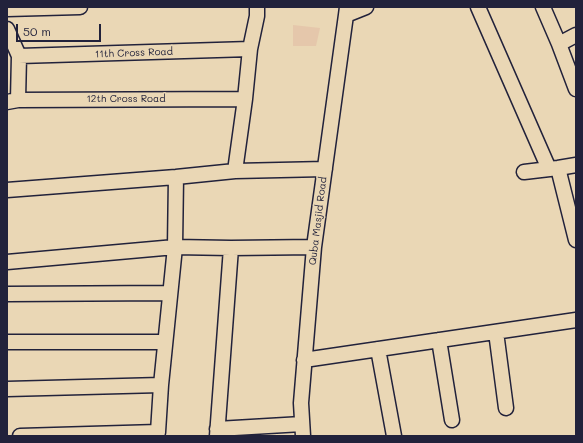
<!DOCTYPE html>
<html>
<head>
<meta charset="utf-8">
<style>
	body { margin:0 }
	#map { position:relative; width:583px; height:443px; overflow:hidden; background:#ead7b5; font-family:Mali,sans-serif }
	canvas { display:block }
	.frame { position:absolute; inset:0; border:8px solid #22223b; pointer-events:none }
	.scale { position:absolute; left:16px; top:24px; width:85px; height:18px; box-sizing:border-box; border:2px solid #22223b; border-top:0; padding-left:5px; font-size:12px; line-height:14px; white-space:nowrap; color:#22223b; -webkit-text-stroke:3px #ead7b5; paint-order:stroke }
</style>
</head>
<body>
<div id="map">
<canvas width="583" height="443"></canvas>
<div class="frame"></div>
<div class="scale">50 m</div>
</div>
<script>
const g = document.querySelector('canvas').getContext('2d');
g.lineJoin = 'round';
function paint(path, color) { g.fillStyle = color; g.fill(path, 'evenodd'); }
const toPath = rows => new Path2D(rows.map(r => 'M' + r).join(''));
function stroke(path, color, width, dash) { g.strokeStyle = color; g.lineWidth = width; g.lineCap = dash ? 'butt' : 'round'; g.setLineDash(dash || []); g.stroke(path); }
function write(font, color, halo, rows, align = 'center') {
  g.font = font + ' Mali,sans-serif'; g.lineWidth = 3; g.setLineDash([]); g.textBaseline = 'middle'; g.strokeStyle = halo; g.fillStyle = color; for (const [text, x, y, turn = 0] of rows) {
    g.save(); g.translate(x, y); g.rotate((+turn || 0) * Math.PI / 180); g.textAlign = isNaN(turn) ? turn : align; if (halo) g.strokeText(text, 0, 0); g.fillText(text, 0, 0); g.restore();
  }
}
paint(toPath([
	[293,25,320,28,316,46,293,46]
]), '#e5c7ab');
const minor = toPath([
	[478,7,549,169],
	[543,7,559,44,576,89],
	[7,9,80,7],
	[346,15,366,7],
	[7,29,19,56,18,100],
	[559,44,576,35],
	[19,56,250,49],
	[7,102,18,100,245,99],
	[558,168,576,240],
	[235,171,245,99,250,49,257,16,257,7],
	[524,172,558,168,576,165],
	[7,190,176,177,235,171,325,169],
	[7,262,175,247,231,248,314,247],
	[7,294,170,293],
	[496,332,506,408],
	[439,340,452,420],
	[7,342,165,342],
	[378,349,394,436],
	[304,360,576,320],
	[7,389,161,385],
	[217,429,302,424],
	[20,436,158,432],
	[157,436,158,432,161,385,175,247,176,177],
	[217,436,231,248],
	[303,436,301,403,314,247,346,15,347,7]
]);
stroke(minor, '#22223b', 17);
stroke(minor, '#ead7b5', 14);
write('10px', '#22223b', '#ead7b5', [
	["11th Cross Road",134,53,-2],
	["12th Cross Road",126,99],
	["Quba Masjid Road",318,221,-83]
]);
</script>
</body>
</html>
